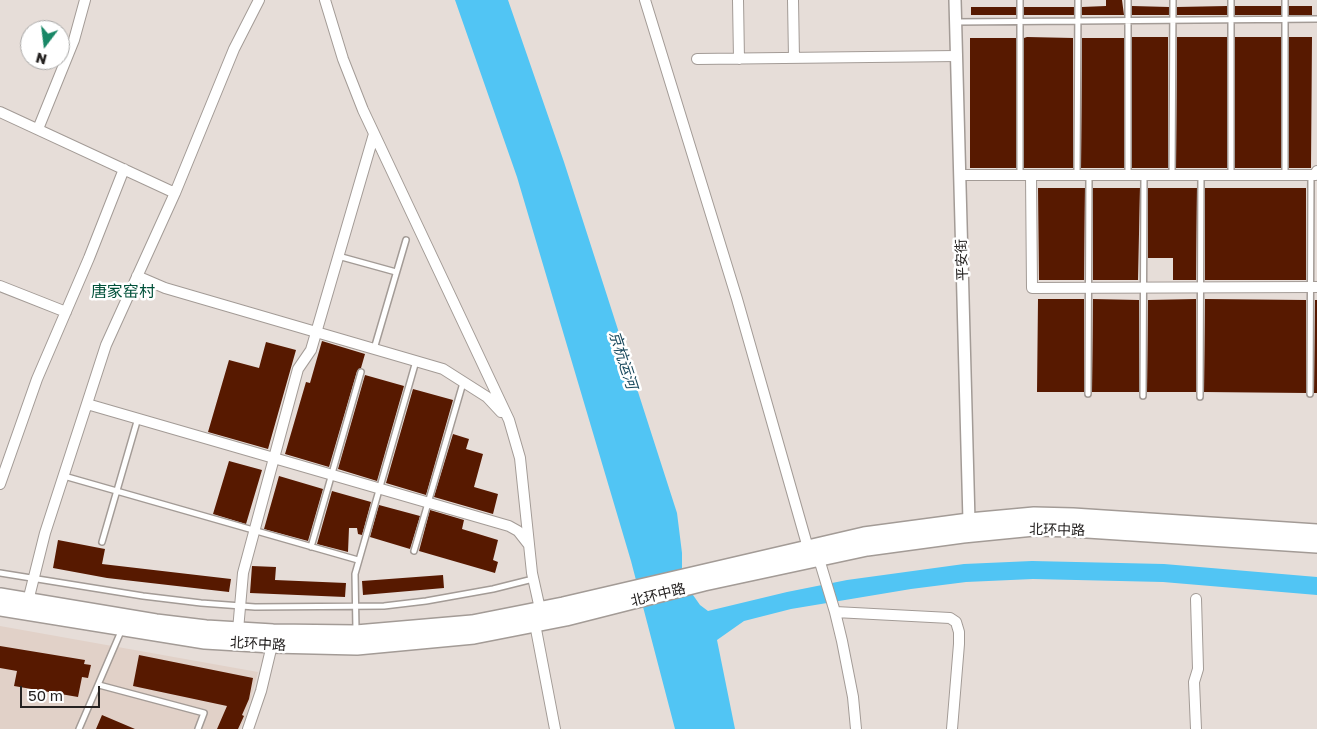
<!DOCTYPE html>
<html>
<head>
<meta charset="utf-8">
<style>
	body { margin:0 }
	#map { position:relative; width:1317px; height:729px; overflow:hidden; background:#e6ddd8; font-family:"Golos Text",sans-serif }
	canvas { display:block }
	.north { position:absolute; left:20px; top:20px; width:50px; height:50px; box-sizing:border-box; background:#fff; border:1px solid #a8a7a6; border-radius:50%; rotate:195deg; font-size:14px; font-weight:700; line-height:20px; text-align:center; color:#252221 }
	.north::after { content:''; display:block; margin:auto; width:18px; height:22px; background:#188766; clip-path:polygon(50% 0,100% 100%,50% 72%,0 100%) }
	.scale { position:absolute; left:20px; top:686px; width:80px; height:22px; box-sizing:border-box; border:2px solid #252221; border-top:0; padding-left:6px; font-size:15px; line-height:18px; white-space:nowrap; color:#252221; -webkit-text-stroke:4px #fff; paint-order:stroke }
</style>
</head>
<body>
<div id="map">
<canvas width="1317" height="729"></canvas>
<div class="north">N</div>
<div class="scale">50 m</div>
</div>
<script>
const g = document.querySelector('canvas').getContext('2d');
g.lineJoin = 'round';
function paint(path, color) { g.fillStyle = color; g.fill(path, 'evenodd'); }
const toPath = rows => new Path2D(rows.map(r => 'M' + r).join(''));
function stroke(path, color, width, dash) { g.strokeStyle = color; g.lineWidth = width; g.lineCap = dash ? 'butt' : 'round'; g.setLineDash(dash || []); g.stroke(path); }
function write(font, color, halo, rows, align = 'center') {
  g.font = font + ' "Golos Text","Noto Sans SC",sans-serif'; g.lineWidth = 5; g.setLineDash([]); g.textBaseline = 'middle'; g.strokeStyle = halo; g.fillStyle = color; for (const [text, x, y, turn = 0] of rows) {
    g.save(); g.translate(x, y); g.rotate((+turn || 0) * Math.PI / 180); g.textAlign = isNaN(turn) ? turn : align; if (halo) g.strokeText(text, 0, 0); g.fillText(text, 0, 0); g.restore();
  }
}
paint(toPath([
	[0,626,258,672,246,716,240,729,0,729]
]), '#e1d1c8');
paint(toPath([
	[455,0,508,0,564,162,677,513,682,553,682,569,693,595,700,605,708,611,787,592,847,580,964,564,1032,561,1164,564,1317,577,1317,595,1163,582,1033,579,966,582,911,589,791,609,744,621,717,640,735,729,675,729,631,561,517,177]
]), '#51c5f4');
paint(toPath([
	[1106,0,1122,0,1124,15,1082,15,1082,7,1106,6],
	[1132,6,1169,7,1169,15,1132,15],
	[1227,6,1227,15,1177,15,1177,7],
	[1235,6,1281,6,1281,15,1235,15],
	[1289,6,1312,6,1312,15,1289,15],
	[971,7,1016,7,1016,15,971,15],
	[1024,7,1074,7,1074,15,1024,15],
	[1027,37,1073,38,1073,168,1024,168,1024,38],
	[1132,37,1168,37,1168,168,1132,168],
	[1177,37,1227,37,1227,168,1176,168],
	[1235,37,1281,37,1281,168,1235,168],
	[1289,37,1312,37,1311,168,1289,168],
	[970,38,1016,38,1016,168,970,168],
	[1082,38,1124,38,1124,168,1081,168],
	[1038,188,1085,188,1084,280,1039,280],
	[1093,188,1140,188,1138,280,1093,280],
	[1148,188,1197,188,1196,280,1173,280,1173,258,1148,258],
	[1205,188,1306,188,1306,280,1205,280],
	[1038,299,1084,299,1084,392,1037,392],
	[1093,299,1139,300,1139,392,1092,392],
	[1196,299,1196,392,1147,392,1148,300],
	[1205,299,1306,300,1306,393,1204,392],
	[1315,300,1317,300,1317,393,1314,393],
	[322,341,365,354,361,368,357,371,329,467,285,454,306,382,310,383],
	[266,342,296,350,268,449,208,432,229,360,259,368],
	[365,375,404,386,377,481,338,469],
	[413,389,453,400,426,495,386,483],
	[453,434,469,439,466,449,483,454,474,487,498,494,493,514,434,497],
	[229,461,262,470,246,524,213,514],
	[279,476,323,489,308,541,264,529],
	[332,491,371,502,362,535,358,534,357,528,349,528,348,552,317,544],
	[379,505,420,516,410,549,370,537],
	[430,510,464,520,462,529,498,540,493,560,498,562,495,573,419,551],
	[58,540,105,549,102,564,231,579,229,592,107,578,53,568],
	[252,566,276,567,275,580,346,583,345,597,250,593],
	[443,575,444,588,363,595,362,581],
	[0,646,85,660,84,664,91,665,88,678,82,677,78,697,14,686,17,671,0,668],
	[139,655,253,678,249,699,242,715,244,716,238,729,217,729,227,706,133,686],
	[102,715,135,729,96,729]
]), '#571900');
const service = toPath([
	[1128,0,1128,175],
	[1231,0,1231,175],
	[956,22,1317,19],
	[1020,175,1020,0],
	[1077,175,1078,0],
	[1172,175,1173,0],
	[1285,175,1285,0],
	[338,256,396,272],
	[374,349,406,240],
	[1088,394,1089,175],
	[1310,394,1311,175],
	[1143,396,1144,175],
	[1200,397,1201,175],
	[64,476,358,560],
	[102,542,138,418],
	[311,547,361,372],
	[414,551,463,383],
	[0,573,143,596,201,603,255,607,384,606,426,601,493,589,533,579],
	[356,630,355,574,416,361],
	[99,685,204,713,198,729],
	[79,729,122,629]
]);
const minor = toPath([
	[325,0,343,59,363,110,509,420,520,458,532,573,540,609],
	[645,0,737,299,808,548],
	[738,0,739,59],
	[793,0,794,58],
	[697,59,957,56],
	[0,112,175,193],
	[38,129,74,40,85,0],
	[960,175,1315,175,1317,171],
	[1031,175,1032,288,1317,287],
	[137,276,165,288,443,369,487,397,501,412],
	[0,286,66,312],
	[87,404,509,526,518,531,529,545],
	[0,484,37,379,89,258,124,169],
	[819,559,835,612,842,641,853,697,856,729],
	[1196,599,1198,669,1194,682,1196,729],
	[28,601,45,533,106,345,175,193,234,49,259,0],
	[835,612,950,618,956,622,959,632,959,644,952,729],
	[535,624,555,729],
	[238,630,243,573,298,369,311,350,374,134],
	[248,729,261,691,272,645]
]);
const tertiary = toPath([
	[955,0,969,521]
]);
const primary = toPath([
	[0,596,156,622,206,628,273,632,356,633,472,623,563,605,864,535,969,521,1034,515,1073,516,1317,532],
	[0,608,205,641,272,645,357,647,474,636,566,618,704,583,867,548,963,535,1034,528,1072,529,1317,545]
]);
stroke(service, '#a39b96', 8);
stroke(minor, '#a39b96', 12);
stroke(tertiary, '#a39b96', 14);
stroke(primary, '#a39b96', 18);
stroke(service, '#fff', 5);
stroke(minor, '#fff', 10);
stroke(tertiary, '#fff', 11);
stroke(primary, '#fff', 15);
write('14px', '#252221', '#fff', [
	["平安街",962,260,-92],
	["北环中路",1057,530,1],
	["北环中路",658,595,-14],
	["北环中路",258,644,3]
]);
write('italic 15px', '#18485c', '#fff', [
	["京杭运河",623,360,72]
]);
write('16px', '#00513a', '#fff', [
	["唐家窑村",123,292]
]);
</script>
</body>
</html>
